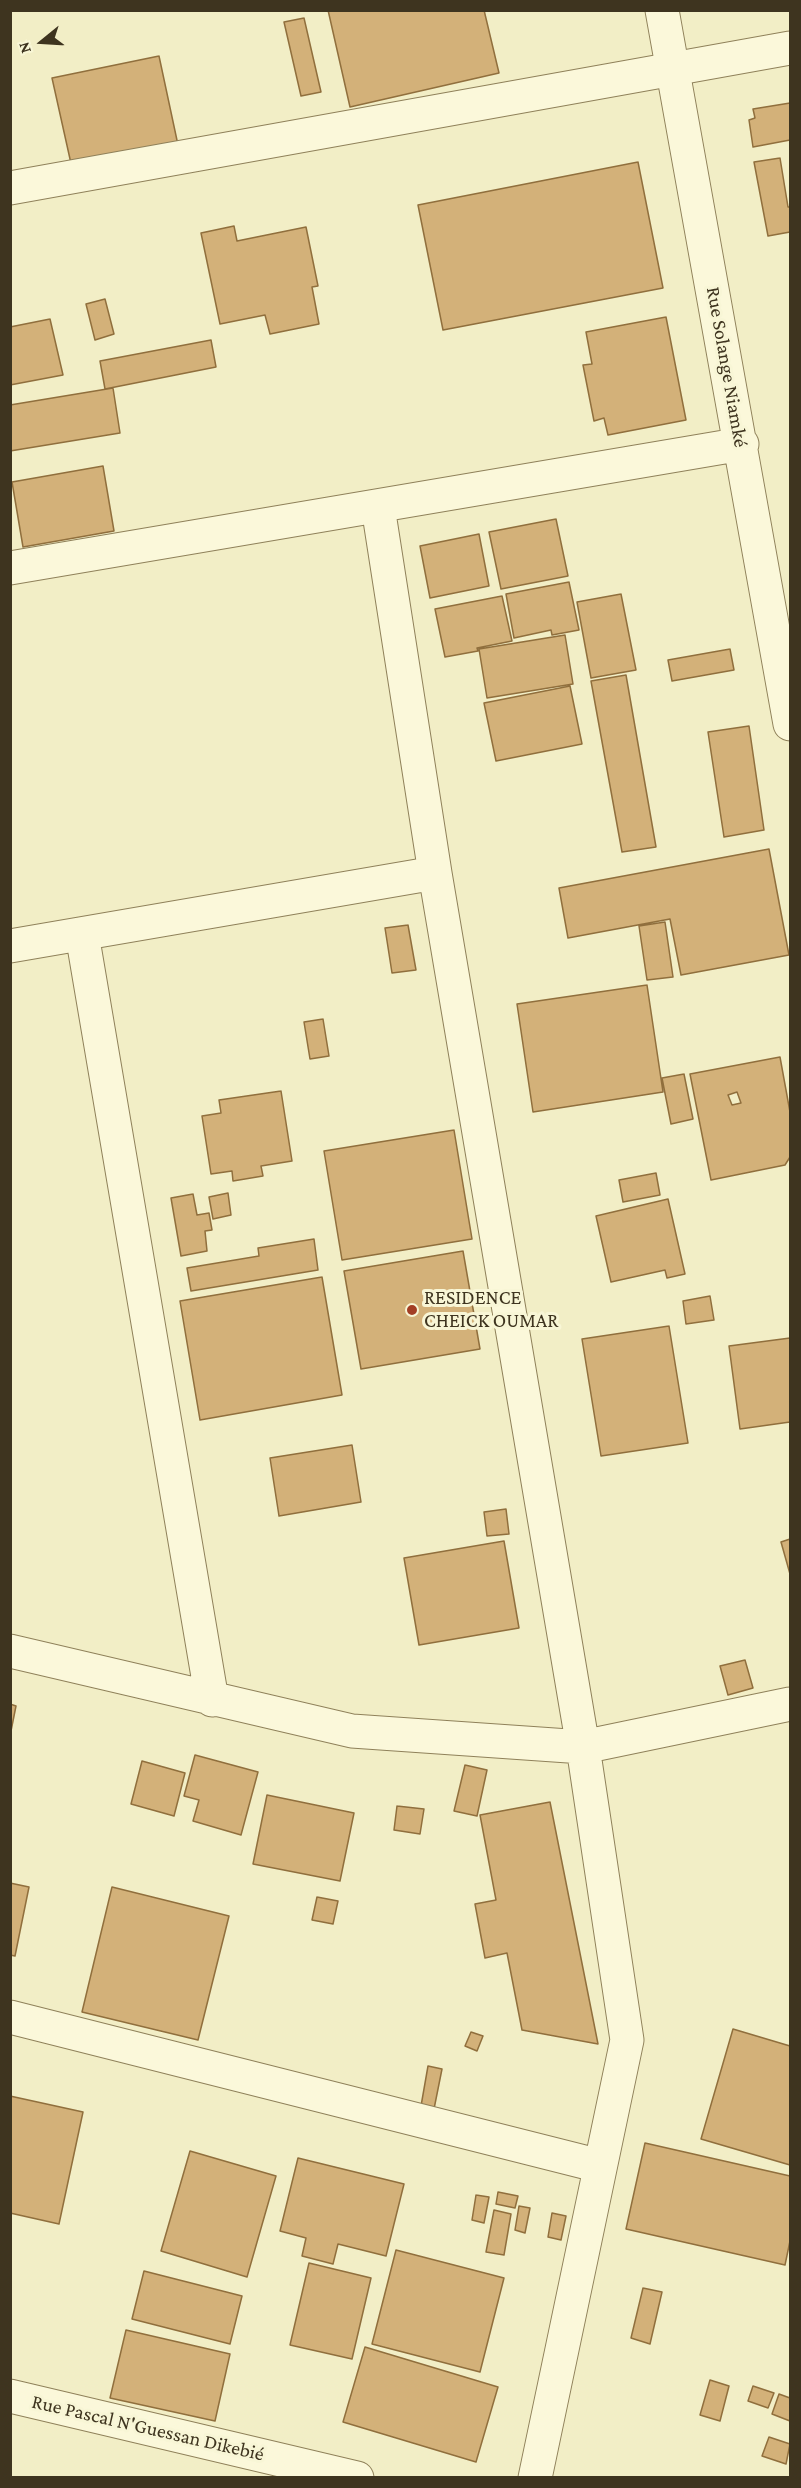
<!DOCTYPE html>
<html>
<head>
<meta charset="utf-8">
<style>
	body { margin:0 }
	#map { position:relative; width:801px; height:2488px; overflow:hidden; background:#f2eec6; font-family:"Crimson Pro",serif }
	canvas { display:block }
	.frame { position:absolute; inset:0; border:12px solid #3e341f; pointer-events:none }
	.north { position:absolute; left:12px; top:12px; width:60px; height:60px; -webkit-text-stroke:4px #f8f6d6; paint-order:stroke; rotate:252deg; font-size:16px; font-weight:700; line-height:24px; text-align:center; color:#3e341f }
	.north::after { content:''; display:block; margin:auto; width:21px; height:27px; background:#3e341f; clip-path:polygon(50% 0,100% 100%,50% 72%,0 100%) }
</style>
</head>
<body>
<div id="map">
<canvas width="801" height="2488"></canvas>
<div class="frame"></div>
<div class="north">N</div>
</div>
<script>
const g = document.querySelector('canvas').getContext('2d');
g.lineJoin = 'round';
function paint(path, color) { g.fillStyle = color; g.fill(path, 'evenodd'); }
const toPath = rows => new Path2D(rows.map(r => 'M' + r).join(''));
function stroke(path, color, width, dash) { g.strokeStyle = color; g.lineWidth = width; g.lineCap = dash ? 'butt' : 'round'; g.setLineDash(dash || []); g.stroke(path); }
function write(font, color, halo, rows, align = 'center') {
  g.font = font + ' "Crimson Pro",serif'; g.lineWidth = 6; g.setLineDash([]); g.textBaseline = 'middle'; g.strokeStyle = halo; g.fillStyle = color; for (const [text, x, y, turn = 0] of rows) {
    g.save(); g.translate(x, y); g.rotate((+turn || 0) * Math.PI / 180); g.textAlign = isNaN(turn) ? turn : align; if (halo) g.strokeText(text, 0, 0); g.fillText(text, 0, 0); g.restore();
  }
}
const building = toPath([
	[328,10,484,10,499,73,350,107,328,10],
	[304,18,321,92,301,96,284,22,304,18],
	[159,56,178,145,72,168,52,78,159,56],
	[790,103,790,140,753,147,749,120,755,118,753,109,790,103],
	[780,158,788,207,790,207,790,232,768,236,754,162,780,158],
	[638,162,663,288,443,330,418,205,638,162],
	[234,226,237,241,306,227,318,286,312,287,319,324,270,334,265,315,220,324,201,233,234,226],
	[105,299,114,334,95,340,86,304,105,299],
	[666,317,686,420,608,435,604,418,594,421,583,365,592,364,586,332,666,317],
	[50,319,63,375,10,385,10,327,50,319],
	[211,340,216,367,105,389,100,361,211,340],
	[113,388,120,433,10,451,10,405,113,388],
	[103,466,114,531,23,547,12,482,103,466],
	[556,519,568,576,501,589,489,532,556,519],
	[479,534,489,586,430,598,420,546,479,534],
	[569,582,579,630,552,635,551,630,514,638,506,594,569,582],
	[621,594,636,670,591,678,577,602,621,594],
	[502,596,512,641,477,648,478,651,445,657,435,609,502,596],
	[565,635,573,684,487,698,479,649,565,635],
	[730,649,734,670,672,681,668,660,730,649],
	[626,675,656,847,622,852,591,681,626,675],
	[570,686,582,744,496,761,484,703,570,686],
	[749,726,764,830,724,837,708,732,749,726],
	[769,849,789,955,681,975,670,919,568,938,559,888,769,849],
	[665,922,673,977,647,980,639,926,665,922],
	[408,925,416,970,392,973,385,928,408,925],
	[647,985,663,1092,533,1112,517,1004,647,985],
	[323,1019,329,1056,310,1059,304,1022,323,1019],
	[780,1057,790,1112,790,1157,785,1165,711,1180,690,1074,780,1057],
	[737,1092,741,1103,732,1105,728,1095,737,1092],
	[684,1074,693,1119,671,1124,662,1078,684,1074],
	[281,1091,292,1161,261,1166,263,1176,233,1181,232,1171,211,1174,202,1116,221,1113,219,1100,281,1091],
	[454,1130,472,1239,342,1260,324,1151,454,1130],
	[656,1173,660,1195,623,1202,619,1180,656,1173],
	[228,1193,231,1215,213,1219,209,1197,228,1193],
	[193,1194,197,1215,209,1213,212,1230,205,1231,207,1251,181,1256,171,1198,193,1194],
	[668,1199,685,1274,667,1278,665,1270,611,1282,596,1216,668,1199],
	[314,1239,318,1270,191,1291,187,1268,259,1256,258,1248,314,1239],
	[463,1251,480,1349,361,1369,344,1271,463,1251],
	[322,1277,342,1395,200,1420,180,1301,322,1277],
	[710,1296,714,1320,686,1324,683,1301,710,1296],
	[669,1326,688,1443,601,1456,582,1339,669,1326],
	[790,1338,790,1422,740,1429,729,1346,790,1338],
	[352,1445,361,1502,279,1516,270,1458,352,1445],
	[506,1509,509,1534,487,1536,484,1512,506,1509],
	[790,1539,790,1574,781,1542,790,1539],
	[504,1541,519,1628,419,1645,404,1558,504,1541],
	[745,1660,753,1688,728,1695,720,1666,745,1660],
	[10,1704,16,1706,10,1736,10,1704],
	[195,1755,258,1772,241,1835,193,1821,199,1800,184,1796,195,1755],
	[142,1761,185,1773,174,1816,131,1804,142,1761],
	[465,1765,487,1770,477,1816,454,1811,465,1765],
	[267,1795,354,1813,340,1881,253,1864,267,1795],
	[550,1802,598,2044,522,2030,507,1953,485,1958,475,1904,496,1900,480,1815,550,1802],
	[397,1806,424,1809,420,1834,394,1830,397,1806],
	[10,1883,29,1887,15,1956,10,1955,10,1883],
	[112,1887,229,1916,198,2040,82,2012,112,1887],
	[317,1897,338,1901,333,1924,312,1920,317,1897],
	[733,2029,790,2046,790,2165,701,2139,733,2029],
	[471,2032,483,2036,477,2051,465,2046,471,2032],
	[428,2066,442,2069,434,2109,421,2106,428,2066],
	[10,2096,83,2112,59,2224,10,2213,10,2096],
	[645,2143,790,2176,790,2241,785,2265,626,2229,645,2143],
	[190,2151,276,2176,247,2277,161,2251,190,2151],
	[298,2158,404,2184,386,2256,338,2244,333,2264,302,2256,306,2238,280,2231,298,2158],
	[498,2192,518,2196,515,2208,496,2204,498,2192],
	[476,2195,489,2197,484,2223,472,2220,476,2195],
	[519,2206,530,2208,525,2233,515,2230,519,2206],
	[494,2210,511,2214,504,2255,486,2252,494,2210],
	[552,2213,566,2216,561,2240,548,2237,552,2213],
	[396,2250,504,2278,480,2372,372,2344,396,2250],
	[309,2263,371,2278,352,2359,290,2345,309,2263],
	[144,2271,242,2296,230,2344,132,2319,144,2271],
	[643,2288,662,2292,650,2344,631,2338,643,2288],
	[126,2330,230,2354,215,2421,110,2398,126,2330],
	[365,2347,498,2387,476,2462,343,2422,365,2347],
	[710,2380,729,2386,720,2421,700,2415,710,2380],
	[753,2386,774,2393,768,2408,748,2401,753,2386],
	[779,2394,790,2398,790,2421,772,2414,779,2394],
	[769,2437,790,2444,786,2464,762,2456,769,2437]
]);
paint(building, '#d3b179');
stroke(building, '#906f3d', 1.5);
const minor = toPath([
	[662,10,790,724],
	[10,188,790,48],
	[378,507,435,873,583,1747,627,2040,535,2478],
	[10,568,742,444],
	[82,934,212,1700],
	[10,946,435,873],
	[10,1651,352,1731,583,1747,790,1704],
	[10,2017,600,2166],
	[10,2396,357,2478]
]);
stroke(minor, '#8f815a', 35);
stroke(minor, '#fbf8da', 33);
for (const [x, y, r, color] of [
	[412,1310,6,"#a33e24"]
]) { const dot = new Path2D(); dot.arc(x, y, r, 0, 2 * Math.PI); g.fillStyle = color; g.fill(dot); stroke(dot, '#f8f6d6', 2); }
write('20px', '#3e341f', '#f8f6d6', [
	["Rue Solange Niamké",727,367,80],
	["Rue Pascal N'Guessan Dikebié",148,2428,13]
]);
write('20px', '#3e341f', '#f8f6d6', [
	["RESIDENCE",424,1298],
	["CHEICK OUMAR",424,1321]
], 'left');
</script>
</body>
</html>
